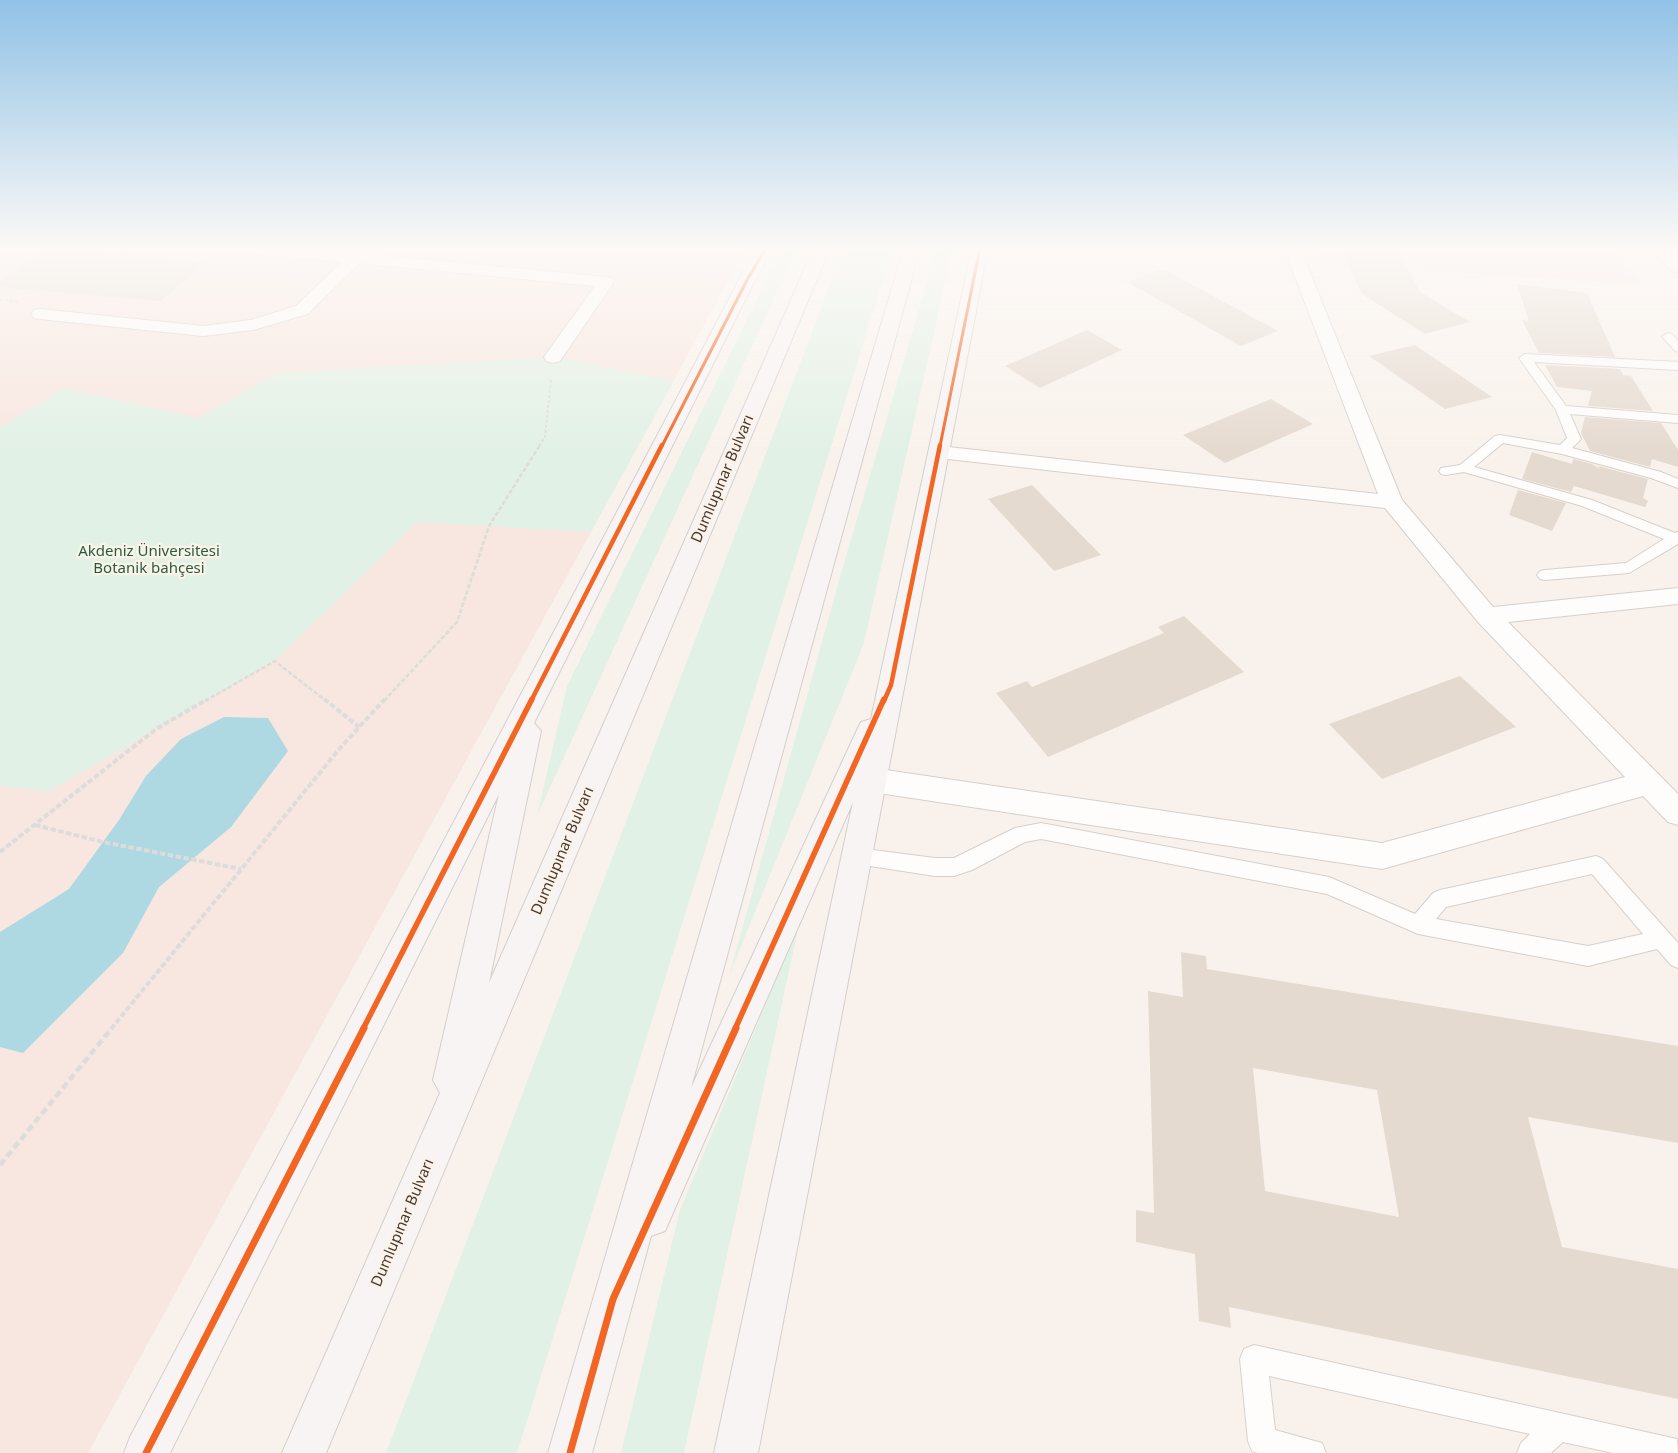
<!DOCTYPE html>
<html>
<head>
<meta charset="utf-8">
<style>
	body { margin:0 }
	canvas { display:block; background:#f9f2ec }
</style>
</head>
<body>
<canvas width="1678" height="1453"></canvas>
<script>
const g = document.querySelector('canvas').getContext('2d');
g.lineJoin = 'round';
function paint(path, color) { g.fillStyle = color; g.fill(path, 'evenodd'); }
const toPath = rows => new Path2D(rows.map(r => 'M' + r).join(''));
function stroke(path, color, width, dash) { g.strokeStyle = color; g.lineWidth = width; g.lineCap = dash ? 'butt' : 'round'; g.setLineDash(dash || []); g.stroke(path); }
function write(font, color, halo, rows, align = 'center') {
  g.font = font + ' "Noto Sans",sans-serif'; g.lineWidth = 4.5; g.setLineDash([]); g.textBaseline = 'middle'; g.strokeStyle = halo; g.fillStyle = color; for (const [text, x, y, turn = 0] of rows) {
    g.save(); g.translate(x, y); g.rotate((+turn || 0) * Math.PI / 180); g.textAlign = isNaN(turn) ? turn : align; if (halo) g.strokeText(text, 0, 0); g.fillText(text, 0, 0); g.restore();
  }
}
paint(toPath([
	[0,248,746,248,88,1453,0,1453],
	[1313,248,1607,248,1640,284,1320,265]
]), '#f8e6e0');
paint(toPath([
	[782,248,797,248,537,816,567,686],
	[844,248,893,248,517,1453,386,1453],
	[937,248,953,248,864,643,729,976,840,577],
	[553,357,674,381,591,532,417,522,275,661,49,791,0,786,0,428,64,388,199,418,277,373],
	[799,925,684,1453,621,1453,680,1210]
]), '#e2f1e5');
paint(toPath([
	[224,717,268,718,288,751,231,827,159,887,123,953,23,1053,0,1047,0,932,69,889,119,820,146,776,181,739]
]), '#aed8e2');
paint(toPath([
	[1341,248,1396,248,1420,292,1470,322,1425,334,1362,294],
	[46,250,105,254,103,256,206,263,160,301,0,287,0,281],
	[1163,269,1278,331,1241,346,1127,282],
	[1517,284,1587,293,1615,357,1539,353,1522,320,1529,321],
	[1087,330,1122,350,1040,388,1005,366],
	[1415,345,1492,397,1445,409,1369,356],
	[1545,365,1620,369,1623,375,1631,376,1653,411,1588,406,1592,391,1557,387],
	[1271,399,1313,424,1225,463,1183,435],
	[1585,417,1661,423,1678,450,1678,467,1652,459,1650,467,1590,451,1581,433],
	[1532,452,1572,464,1573,459,1592,464,1600,469,1598,466,1648,479,1643,498,1648,501,1645,507,1574,486,1571,492,1522,479],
	[1032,485,1101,555,1054,571,988,499],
	[1518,490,1566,503,1552,531,1509,515],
	[1184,616,1244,672,1048,757,996,693,1027,681,1032,687,1164,633,1158,627],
	[1460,676,1516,727,1382,779,1329,724],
	[1181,952,1206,956,1207,969,1678,1046,1678,1143,1528,1117,1562,1247,1678,1269,1678,1399,1229,1307,1231,1328,1199,1321,1195,1254,1136,1242,1136,1210,1154,1213,1148,991,1183,997],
	[1253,1068,1377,1090,1399,1217,1265,1191]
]), '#e5dad0');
const service = toPath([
	[357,248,368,248,358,261,350,261,349,259,357,248],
	[1668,333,1672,334,1678,341,1678,352,1674,350,1662,336,1668,333],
	[1525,354,1678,362,1678,370,1534,362,1566,406,1678,415,1678,423,1570,414,1581,439,1572,448,1661,472,1678,479,1678,488,1651,478,1562,454,1503,443,1474,467,1592,500,1675,533,1678,532,1678,544,1629,573,1545,580,1540,579,1537,575,1540,571,1545,570,1626,563,1664,539,1582,506,1464,472,1446,475,1441,474,1439,471,1441,468,1460,465,1495,436,1500,435,1560,445,1567,438,1556,410,1519,358,1525,354],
	[1041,823,1329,877,1415,914,1433,893,1440,890,1596,856,1603,859,1678,943,1678,968,1671,965,1657,949,1588,966,1418,934,1327,894,1041,839,1025,842,972,870,954,876,935,876,857,864,850,862,847,856,850,850,857,848,935,858,954,858,1015,828,1041,823],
	[1592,874,1643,934,1588,946,1436,919,1446,907,1592,874],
	[1254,1345,1677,1439,1678,1453,1613,1453,1563,1442,1551,1453,1517,1453,1521,1443,1530,1434,1269,1376,1275,1430,1322,1443,1326,1453,1257,1453,1252,1451,1248,1441,1240,1359,1244,1349,1254,1345]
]);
const minor = toPath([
	[239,248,303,248,606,277,612,278,614,282,560,361,553,363,546,361,544,357,595,286,359,263,308,314,253,330,203,336,40,319,34,318,31,314,34,310,40,309,203,326,251,320,296,306,342,262,247,253,241,251,239,248],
	[1284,248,1300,248,1402,500,1493,607,1678,588,1678,604,1508,622,1678,794,1678,825,1668,822,1643,796,1382,869,872,792,862,788,858,780,862,772,872,768,1382,843,1625,777,1478,622,1385,508,939,458,932,456,929,452,932,448,939,446,1378,494,1284,248]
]);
const secondary = toPath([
	[1652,248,1669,248,1678,257,1678,272,1672,271,1652,248]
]);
const primary = toPath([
	[758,248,774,248,755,280,534,723,541,731,489,983,814,248,830,248,326,1453,282,1453,440,1093,433,1080,499,794,170,1453,124,1453,130,1437,739,280,758,248],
	[904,248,920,248,691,1088,857,730,861,722,871,719,972,248,988,248,758,1453,714,1453,853,802,665,1231,651,1236,592,1453,548,1453,753,752,904,248]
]);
stroke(service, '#d6d0cc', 2);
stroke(minor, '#d6d0cc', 2);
stroke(secondary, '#d6d0cc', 2);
stroke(primary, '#d3cfcc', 2);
stroke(toPath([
	[65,293,130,248],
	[0,300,19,302],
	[539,446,545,437,551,380]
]), '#dedcda', 2, [3, 2]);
stroke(toPath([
	[205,701,275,661,326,701],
	[384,701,457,622,489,526,540,445]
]), '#dedcda', 2.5, [4.5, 2]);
stroke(toPath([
	[324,699,359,727],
	[35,825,103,842,241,869],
	[0,852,156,729,208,699],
	[111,1029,340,748,385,699]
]), '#dedcda', 4, [5.5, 2.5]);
stroke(toPath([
	[0,1165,112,1028]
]), '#dedcda', 4.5, [7, 4]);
paint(service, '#fefdfc');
paint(minor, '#fefdfc');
paint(secondary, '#fcf8f8');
paint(primary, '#f8f4f4');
stroke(toPath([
	[662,446,747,280,766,248],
	[940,446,980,248]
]), '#f26522', 3);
stroke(toPath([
	[531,701,662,445],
	[884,701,891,685,940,445]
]), '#f26522', 4.5);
stroke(toPath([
	[363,1029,532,699],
	[735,1029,884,699]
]), '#f26522', 5.5);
stroke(toPath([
	[146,1453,364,1028],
	[570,1453,613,1299,736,1028]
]), '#f26522', 7);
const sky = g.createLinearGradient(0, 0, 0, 452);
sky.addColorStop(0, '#91c2e6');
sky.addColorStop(0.55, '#fcf9f6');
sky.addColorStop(1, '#fcf9f600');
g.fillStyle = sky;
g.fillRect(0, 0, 1678, 452);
write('15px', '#403b37', '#fef2e7', [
	["Dumlupınar Bulvarı",723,479,-67],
	["Dumlupınar Bulvarı",563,851,-67],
	["Dumlupınar Bulvarı",403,1223,-67]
]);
write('15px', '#1f5f45', '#fef2e7', [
	["Akdeniz Üniversitesi",149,552],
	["Botanik bahçesi",149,569]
]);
</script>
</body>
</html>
